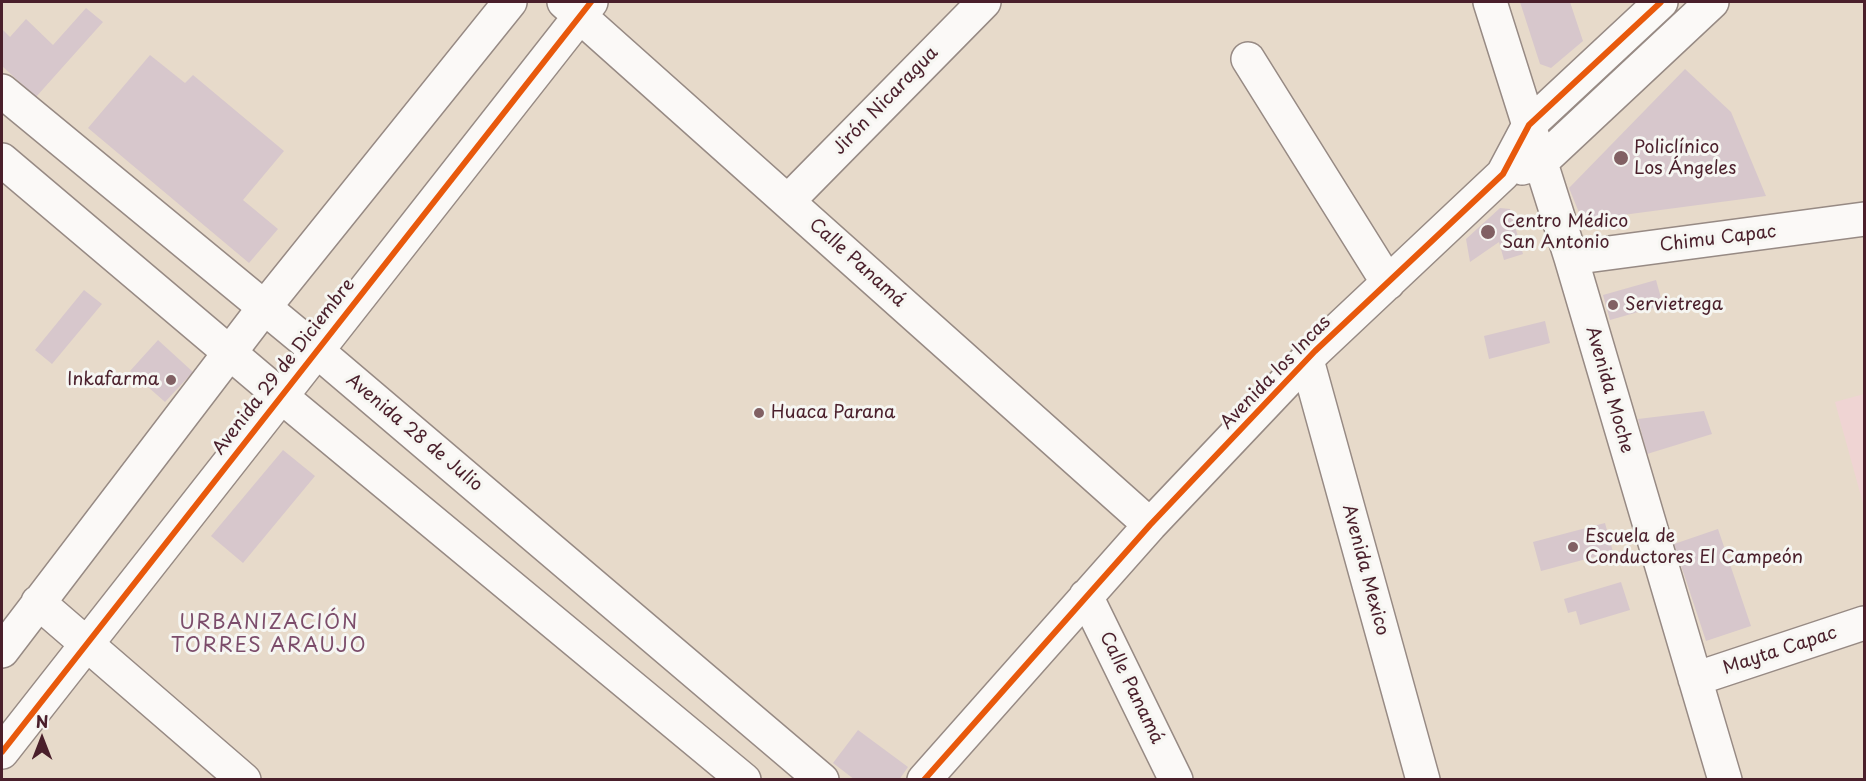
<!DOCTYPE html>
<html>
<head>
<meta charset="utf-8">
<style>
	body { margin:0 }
	#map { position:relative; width:1866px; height:781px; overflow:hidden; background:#e7daca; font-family:"Playpen Sans",sans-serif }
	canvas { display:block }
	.frame { position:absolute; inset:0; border:3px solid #4a1f2b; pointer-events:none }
	.north { position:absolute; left:12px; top:709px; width:60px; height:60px; -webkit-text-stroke:4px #f6f6f2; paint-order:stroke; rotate:0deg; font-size:16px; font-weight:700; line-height:24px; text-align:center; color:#4a1f2b }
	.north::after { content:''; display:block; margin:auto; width:21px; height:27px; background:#4a1f2b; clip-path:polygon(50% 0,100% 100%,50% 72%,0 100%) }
</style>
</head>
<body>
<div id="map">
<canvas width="1866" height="781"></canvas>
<div class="frame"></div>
<div class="north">N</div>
</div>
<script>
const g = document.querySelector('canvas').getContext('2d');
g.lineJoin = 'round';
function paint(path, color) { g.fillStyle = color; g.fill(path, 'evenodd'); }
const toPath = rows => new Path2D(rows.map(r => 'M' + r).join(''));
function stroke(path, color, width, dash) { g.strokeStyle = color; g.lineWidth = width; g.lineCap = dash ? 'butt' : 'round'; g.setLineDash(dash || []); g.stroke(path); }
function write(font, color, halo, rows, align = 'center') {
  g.font = font + ' "Playpen Sans",sans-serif'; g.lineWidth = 6; g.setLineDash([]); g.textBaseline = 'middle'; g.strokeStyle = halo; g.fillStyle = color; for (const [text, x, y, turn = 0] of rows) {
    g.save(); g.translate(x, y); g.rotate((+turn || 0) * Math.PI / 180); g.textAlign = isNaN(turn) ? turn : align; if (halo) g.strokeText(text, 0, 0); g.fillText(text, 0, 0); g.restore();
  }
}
paint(toPath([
	[1864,394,1864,507,1835,402]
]), '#efd4d3');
paint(toPath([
	[1520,2,1570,2,1583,41,1551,68,1540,64],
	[86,8,103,22,36,97,2,66,2,29,10,37,26,19,53,45],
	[150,55,185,83,193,75,284,151,243,200,278,229,249,263,88,128],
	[1685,69,1731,112,1766,196,1585,220,1580,215,1569,188],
	[1500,208,1510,209,1523,254,1504,260,1499,242,1470,262,1466,239],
	[1656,280,1663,305,1610,320,1603,295],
	[84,290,102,304,52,364,35,350],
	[1545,321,1550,343,1489,359,1484,336],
	[158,340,193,372,165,402,130,371],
	[1704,411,1712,434,1647,454,1638,419],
	[283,450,315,476,243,563,211,536],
	[1605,523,1613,552,1541,571,1533,542],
	[1718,529,1751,626,1706,641,1674,544],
	[1621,582,1630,610,1580,625,1576,611,1568,613,1564,599],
	[858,730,908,767,899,780,855,780,833,763]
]), '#d7c7cc');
const minor = toPath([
	[564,2,1150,525],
	[1490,2,1571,258,1725,780],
	[1248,59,1388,283],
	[1522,168,1540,163,1712,2],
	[788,201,984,2],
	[1571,258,1864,219],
	[1307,360,1423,780],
	[1086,596,1176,780],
	[38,602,244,780],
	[2,651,263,309,510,2],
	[1695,679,1864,623],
	[2,752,591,2],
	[924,780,1150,525,1315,351,1503,174,1529,125,1661,2]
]);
const major = toPath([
	[2,91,316,350,822,780],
	[2,160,282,397,744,780]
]);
stroke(minor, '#978a84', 36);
stroke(major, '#978a84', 36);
stroke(minor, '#fbf9f7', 33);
stroke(major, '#fbf9f7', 33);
stroke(toPath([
	[2,752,591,2],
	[924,780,1150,525,1315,351,1503,174,1529,125,1661,2]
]), '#e8590c', 6);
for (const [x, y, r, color] of [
	[1621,158,8,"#816063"],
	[1488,232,8,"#816063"],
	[1613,305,6,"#816063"],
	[171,380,6,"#816063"],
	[759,413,6,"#816063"],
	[1573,547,6,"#816063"]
]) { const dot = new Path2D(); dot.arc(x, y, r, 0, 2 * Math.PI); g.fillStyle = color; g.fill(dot); stroke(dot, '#f6f6f2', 2); }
write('18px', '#4a1f2b', '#f6f6f2', [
	["Jirón Nicaragua",886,101,-46],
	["Chimu Capac",1718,239,-7],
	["Calle Panamá",857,263,42],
	["Avenida 29 de Diciembre",284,367,-52],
	["Avenida los Incas",1276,373,-46],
	["Avenida Moche",1609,390,74],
	["Avenida 28 de Julio",414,433,40],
	["Avenida Mexico",1365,570,75],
	["Mayta Capac",1780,651,-18],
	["Calle Panamá",1131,688,64]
]);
write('18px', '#4a1f2b', '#f6f6f2', [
	["Policlínico",1634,148],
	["Los Ángeles",1634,169],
	["Centro Médico",1502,222],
	["San Antonio",1502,243],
	["Servietrega",1625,305],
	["Inkafarma",159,380,"right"],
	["Huaca Parana",771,413],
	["Escuela de",1585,537],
	["Conductores El Campeón",1585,558]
], 'left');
g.letterSpacing = '1.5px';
write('20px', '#7c4d6b', '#f6f6f2', [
	["URBANIZACIÓN",269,623],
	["TORRES ARAUJO",269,646]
]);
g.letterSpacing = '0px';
</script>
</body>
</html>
